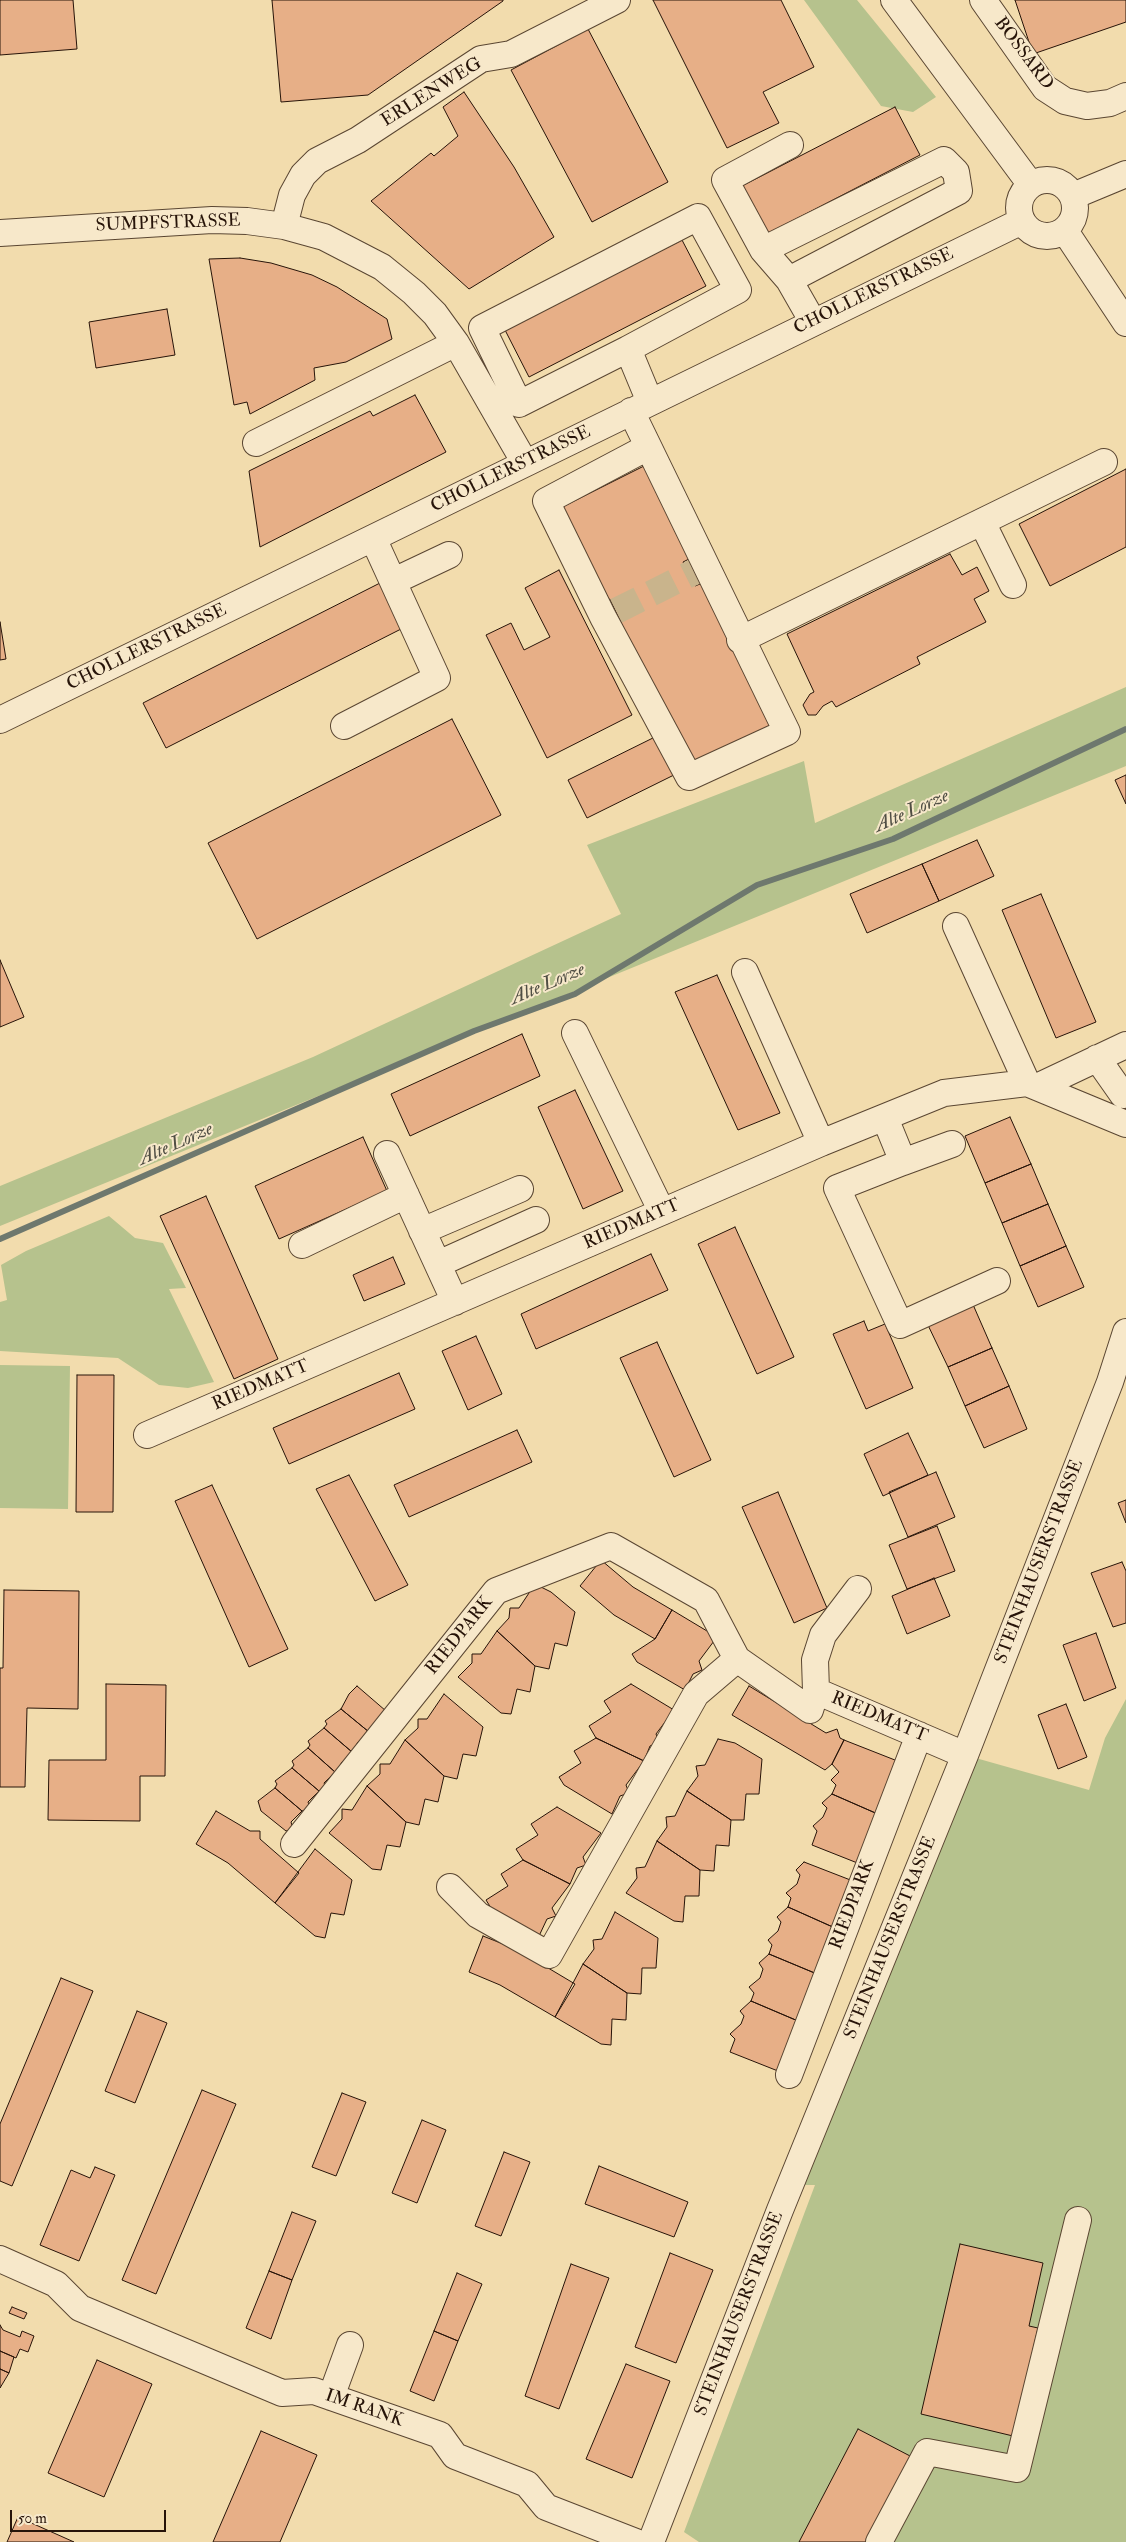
<!DOCTYPE html>
<html>
<head>
<meta charset="utf-8">
<style>
	body { margin:0 }
	#map { position:relative; width:1126px; height:2542px; overflow:hidden; background:#f2dcad; font-family:"IM FELL Double Pica",serif }
	canvas { display:block }
	.scale { position:absolute; left:10px; top:2510px; width:156px; height:22px; box-sizing:border-box; border:2px solid #271409; border-top:0; padding-left:6px; font-size:15px; line-height:18px; white-space:nowrap; color:#271409; -webkit-text-stroke:4px #f7e8ca; paint-order:stroke }
</style>
</head>
<body>
<div id="map">
<canvas width="1126" height="2542"></canvas>
<div class="scale">50 m</div>
</div>
<script>
const g = document.querySelector('canvas').getContext('2d');
g.lineJoin = 'round';
function paint(path, color) { g.fillStyle = color; g.fill(path, 'evenodd'); }
const toPath = rows => new Path2D(rows.map(r => 'M' + r).join(''));
function stroke(path, color, width, dash) { g.strokeStyle = color; g.lineWidth = width; g.lineCap = dash ? 'butt' : 'round'; g.setLineDash(dash || []); g.stroke(path); }
function write(font, color, halo, rows, align = 'center') {
  g.font = font + ' "IM FELL Double Pica",serif'; g.lineWidth = 4; g.setLineDash([]); g.textBaseline = 'middle'; g.strokeStyle = halo; g.fillStyle = color; for (const [text, x, y, turn = 0] of rows) {
    g.save(); g.translate(x, y); g.rotate((+turn || 0) * Math.PI / 180); g.textAlign = isNaN(turn) ? turn : align; if (halo) g.strokeText(text, 0, 0); g.fillText(text, 0, 0); g.restore();
  }
}
paint(toPath([
	[804,0,857,0,936,97,913,112,881,106],
	[1126,687,1126,766,0,1226,0,1186,313,1057,621,914,587,845,804,761,815,823],
	[109,1216,135,1238,163,1243,186,1288,169,1289,214,1382,188,1388,159,1385,118,1358,0,1351,0,1302,7,1300,1,1265,26,1251],
	[0,1365,70,1366,68,1509,0,1508],
	[1126,1699,1126,2542,699,2542,684,2532,815,2185,790,2185,965,1755,1089,1790,1105,1738]
]), '#b6c28d');
stroke(toPath([
	[0,1239,474,1031,575,994,757,885,893,839,1126,729]
]), '#6e786e', 6);
const building = toPath([
	[0,0,73,0,77,49,0,55,0,0],
	[272,0,503,0,503,1,368,95,281,102,272,0],
	[653,0,781,0,814,67,763,92,779,123,727,148,653,0],
	[1015,0,1126,0,1126,22,1033,54,1015,0],
	[588,29,668,182,592,222,511,70,588,29],
	[464,92,514,167,554,237,469,289,371,201,431,153,434,156,458,136,443,107,464,92],
	[895,107,920,155,765,235,740,187,895,107],
	[682,240,706,286,529,377,505,330,682,240],
	[240,258,271,263,312,275,337,287,387,319,392,339,346,362,314,368,315,380,250,414,247,402,234,405,209,259,240,258],
	[167,309,175,355,96,368,89,322,167,309],
	[415,395,446,452,260,547,249,471,370,411,373,416,415,395],
	[646,465,693,557,683,562,695,586,705,582,778,727,691,771,610,599,606,601,558,509,646,465],
	[1126,469,1126,547,1050,586,1019,524,1126,469],
	[950,554,962,575,977,567,989,591,974,599,986,622,917,657,920,664,836,707,832,701,823,706,816,715,808,715,803,705,810,694,814,692,787,634,950,554],
	[559,570,632,715,547,758,486,635,511,623,524,650,550,637,525,588,559,570],
	[382,582,405,627,166,748,143,703,382,582],
	[0,622,6,659,0,660,0,622],
	[452,719,501,815,257,939,208,843,452,719],
	[661,734,680,772,587,818,568,780,661,734],
	[1126,775,1126,804,1115,780,1126,775],
	[977,840,994,876,939,901,922,864,977,840],
	[922,864,939,901,867,933,850,894,922,864],
	[1041,894,1096,1022,1056,1038,1002,910,1041,894],
	[0,960,24,1017,0,1027,0,960],
	[717,975,780,1113,738,1130,675,992,717,975],
	[522,1034,540,1076,410,1136,391,1094,522,1034],
	[575,1090,623,1191,583,1209,538,1107,575,1090],
	[1010,1117,1031,1164,985,1183,965,1136,1010,1117],
	[363,1137,387,1191,279,1239,255,1186,363,1137],
	[1031,1164,1048,1204,1002,1223,985,1183,1031,1164],
	[206,1196,278,1359,234,1379,160,1216,206,1196],
	[1048,1204,1066,1246,1020,1266,1002,1223,1048,1204],
	[735,1227,794,1357,757,1374,698,1244,735,1227],
	[1066,1246,1084,1287,1038,1307,1020,1266,1066,1246],
	[651,1254,668,1290,536,1349,521,1314,651,1254],
	[393,1257,405,1284,364,1301,353,1275,393,1257],
	[971,1300,992,1348,948,1367,926,1321,971,1300],
	[864,1321,868,1331,885,1324,913,1388,866,1409,833,1334,864,1321],
	[476,1336,502,1394,468,1410,442,1351,476,1336],
	[657,1342,711,1460,674,1477,620,1358,657,1342],
	[992,1348,1009,1386,965,1406,948,1367,992,1348],
	[399,1373,415,1409,289,1464,273,1428,399,1373],
	[77,1375,114,1375,113,1512,76,1512,77,1375],
	[1009,1386,1027,1429,984,1448,965,1406,1009,1386],
	[517,1430,532,1462,409,1517,394,1485,517,1430],
	[908,1433,928,1475,883,1496,864,1454,908,1433],
	[936,1472,955,1517,908,1537,889,1492,936,1472],
	[349,1475,408,1585,375,1601,316,1489,349,1475],
	[212,1485,288,1649,249,1667,175,1501,212,1485],
	[778,1492,827,1608,794,1623,742,1507,778,1492],
	[1126,1500,1126,1523,1118,1503,1126,1500],
	[937,1526,955,1571,907,1589,889,1545,937,1526],
	[601,1560,633,1587,672,1610,655,1639,614,1615,580,1586,601,1560],
	[1122,1562,1126,1571,1126,1623,1113,1627,1091,1573,1122,1562],
	[934,1578,950,1616,907,1634,892,1596,934,1578],
	[535,1584,551,1592,575,1612,567,1646,555,1643,549,1669,535,1666,497,1631,509,1618,510,1608,519,1608,535,1584],
	[4,1590,79,1591,78,1709,27,1708,25,1787,0,1787,0,1668,3,1668,4,1590],
	[672,1610,717,1637,699,1661,702,1670,693,1674,685,1690,637,1662,632,1654,655,1639,672,1610],
	[497,1631,535,1666,530,1692,517,1689,511,1714,501,1713,458,1677,472,1663,472,1654,481,1654,497,1631],
	[1096,1633,1116,1688,1084,1701,1063,1645,1096,1633],
	[106,1684,166,1685,165,1776,140,1776,140,1821,48,1820,49,1760,106,1760,106,1684],
	[631,1684,674,1710,656,1734,659,1742,650,1746,644,1761,596,1738,589,1726,611,1712,604,1701,631,1684],
	[357,1686,386,1711,369,1732,341,1709,349,1694,357,1686],
	[749,1686,826,1733,837,1729,840,1738,844,1740,832,1764,825,1770,732,1715,749,1686],
	[444,1694,483,1727,476,1756,463,1754,457,1779,444,1776,405,1740,418,1728,418,1719,427,1719,444,1694],
	[1066,1704,1087,1757,1058,1769,1038,1715,1066,1704],
	[341,1709,369,1732,357,1743,359,1749,352,1752,324,1728,327,1724,325,1721,341,1709],
	[324,1728,352,1752,341,1763,343,1769,335,1772,308,1748,310,1745,308,1741,324,1728],
	[596,1738,644,1761,626,1785,629,1793,620,1796,612,1814,564,1785,559,1777,581,1763,574,1751,596,1738],
	[718,1739,735,1743,762,1759,759,1794,746,1794,744,1820,731,1820,687,1791,698,1776,696,1766,705,1765,718,1739],
	[405,1740,444,1776,438,1802,425,1799,419,1825,406,1822,367,1786,380,1774,380,1764,390,1764,405,1740],
	[844,1740,900,1762,880,1815,832,1794,836,1785,831,1780,839,1772,832,1764,844,1740],
	[308,1748,335,1772,324,1783,327,1789,319,1791,292,1768,294,1765,292,1761,308,1748],
	[292,1768,319,1791,308,1802,310,1808,302,1811,275,1788,277,1784,275,1781,292,1768],
	[367,1786,406,1822,400,1847,387,1845,381,1870,372,1869,329,1833,342,1819,342,1809,352,1810,367,1786],
	[275,1788,302,1811,291,1822,293,1829,286,1831,261,1811,258,1801,275,1788],
	[687,1791,731,1820,729,1846,716,1845,714,1871,700,1870,657,1841,667,1827,666,1817,675,1816,687,1791],
	[832,1794,880,1815,860,1864,812,1845,817,1831,813,1826,823,1817,827,1808,822,1803,832,1794],
	[557,1807,601,1833,583,1857,586,1865,577,1868,570,1884,523,1860,516,1849,538,1835,531,1824,557,1807],
	[216,1811,250,1831,260,1831,260,1839,299,1873,275,1903,228,1863,196,1844,216,1811],
	[657,1841,700,1870,699,1896,685,1896,683,1922,674,1921,626,1893,637,1878,636,1868,645,1867,657,1841],
	[315,1849,352,1880,344,1915,331,1913,325,1938,315,1936,275,1903,315,1849],
	[523,1860,570,1884,552,1908,556,1916,547,1919,539,1936,491,1908,486,1900,508,1886,501,1874,523,1860],
	[804,1862,853,1881,835,1928,788,1907,791,1898,786,1893,797,1884,800,1875,796,1870,804,1862],
	[788,1907,835,1928,817,1974,769,1954,772,1945,768,1940,778,1931,781,1922,777,1917,788,1907],
	[615,1912,658,1938,656,1968,642,1968,641,1994,627,1993,583,1964,594,1949,593,1940,602,1939,615,1912],
	[483,1936,518,1950,575,1984,555,2017,500,1985,469,1972,483,1936],
	[769,1954,817,1974,798,2021,751,2001,754,1993,749,1987,760,1978,763,1969,759,1963,769,1954],
	[583,1964,627,1993,626,2020,612,2019,611,2045,601,2044,555,2017,583,1964],
	[61,1978,93,1991,12,2186,0,2181,0,2124,61,1978],
	[751,2001,798,2021,778,2071,730,2052,735,2039,730,2034,741,2024,744,2016,740,2011,751,2001],
	[137,2011,167,2023,135,2103,105,2091,137,2011],
	[202,2090,236,2104,156,2294,122,2280,202,2090],
	[342,2093,366,2102,336,2176,312,2167,342,2093],
	[422,2120,446,2130,417,2203,392,2193,422,2120],
	[504,2152,530,2162,501,2236,475,2226,504,2152],
	[599,2166,688,2202,674,2237,585,2204,599,2166],
	[95,2167,115,2175,79,2261,40,2245,71,2170,90,2178,95,2167],
	[292,2212,316,2221,292,2280,269,2271,292,2212],
	[960,2244,1043,2263,1029,2326,1038,2328,1013,2436,921,2414,960,2244],
	[670,2253,713,2270,676,2363,635,2347,670,2253],
	[571,2264,609,2278,559,2409,525,2396,571,2264],
	[269,2271,292,2280,271,2339,246,2328,269,2271],
	[457,2273,482,2284,458,2341,434,2331,457,2273],
	[12,2307,27,2313,24,2319,9,2313,12,2307],
	[0,2325,3,2330,20,2337,22,2331,34,2336,28,2352,20,2349,16,2358,0,2351,0,2325],
	[434,2331,458,2341,434,2401,410,2391,434,2331],
	[0,2351,14,2357,9,2373,0,2369,0,2351],
	[97,2360,152,2384,104,2497,48,2473,97,2360],
	[626,2364,670,2381,632,2478,586,2459,626,2364],
	[0,2369,9,2373,0,2388,0,2369],
	[858,2429,912,2457,868,2542,799,2542,858,2429],
	[261,2431,317,2455,280,2542,213,2542,261,2431],
	[18,2517,74,2542,7,2542,18,2517]
]);
paint(building, '#e7af87');
stroke(building, '#271409', 1);
stroke(toPath([
	[616,611,694,572]
]), '#c9b48c', 26, [26, 13]);
const minor = toPath([
	[894,0,1031,185],
	[983,0,1045,88,1065,101,1087,106,1110,103,1126,96],
	[790,145,725,180,763,250,789,280,813,322],
	'1019 208a28 28 0 1 1 56 0a28 28 0 1 1-56 0Z',
	[1073,196,1126,174],
	[284,226,292,195,303,175,317,161,358,140,481,59,511,54,617,0],
	[1065,231,1126,323],
	[0,233,212,220,247,221,284,226,324,237,382,267,414,293,435,314,456,343,525,463],
	[763,250,944,160,956,172,959,191,789,280],
	[628,349,738,290,698,217,482,328,519,404,628,349,650,402],
	[631,411,787,732,689,777,603,617,546,501,648,447],
	[256,443,456,343],
	[982,522,1013,585],
	[394,581,449,555],
	[740,640,1104,462],
	[0,720,1022,221],
	[344,726,437,678,373,538],
	[956,926,1027,1083],
	[745,972,821,1143],
	[575,1033,662,1212],
	[1097,1058,1123,1095,1126,1094],
	[1037,1087,1126,1045],
	[885,1118,903,1162,837,1188,900,1325,997,1281],
	[387,1154,455,1302],
	[903,1162,952,1144],
	[422,1231,520,1189],
	[302,1245,406,1195],
	[438,1264,536,1220],
	[147,1435,821,1143,944,1093,1027,1083,1126,1124],
	[858,1589,823,1635,815,1660,816,1691,965,1755],
	[294,1844,496,1591,611,1546,706,1600,737,1659,810,1710,816,1691],
	[450,1887,478,1915,549,1955,696,1694,737,1659],
	[789,2075,919,1735],
	[0,2259,56,2284,80,2308,282,2393,314,2391,440,2435,455,2456,527,2484,546,2507,636,2542],
	[331,2397,350,2345],
	[651,2542,780,2210,965,1755,1110,1382,1126,1332],
	[879,2542,927,2452,1017,2469,1078,2220]
]);
stroke(minor, '#5a4632', 28);
stroke(minor, '#f7e8ca', 26);
write('18px', '#271409', '#f7e8ca', [
	["BOSSARD",1023,54,53],
	["ERLENWEG",432,93,-32],
	["SUMPFSTRASSE",168,224,-2],
	["CHOLLERSTRASSE",874,292,-26],
	["CHOLLERSTRASSE",511,470,-26],
	["CHOLLERSTRASSE",147,648,-26],
	["RIEDMATT",632,1225,-23],
	["RIEDMATT",261,1386,-23],
	["STEINHAUSERSTRASSE",1040,1562,-69],
	["RIEDPARK",460,1636,-51],
	["RIEDMATT",879,1718,23],
	["RIEDPARK",853,1905,-69],
	["STEINHAUSERSTRASSE",891,1938,-68],
	["STEINHAUSERSTRASSE",740,2314,-69],
	["IM RANK",364,2409,19]
]);
write('italic 19px', '#504e44', '#f7e8ca', [
	["Alte Lorze",912,812,-24],
	["Alte Lorze",548,985,-23],
	["Alte Lorze",176,1145,-24]
]);
</script>
</body>
</html>
